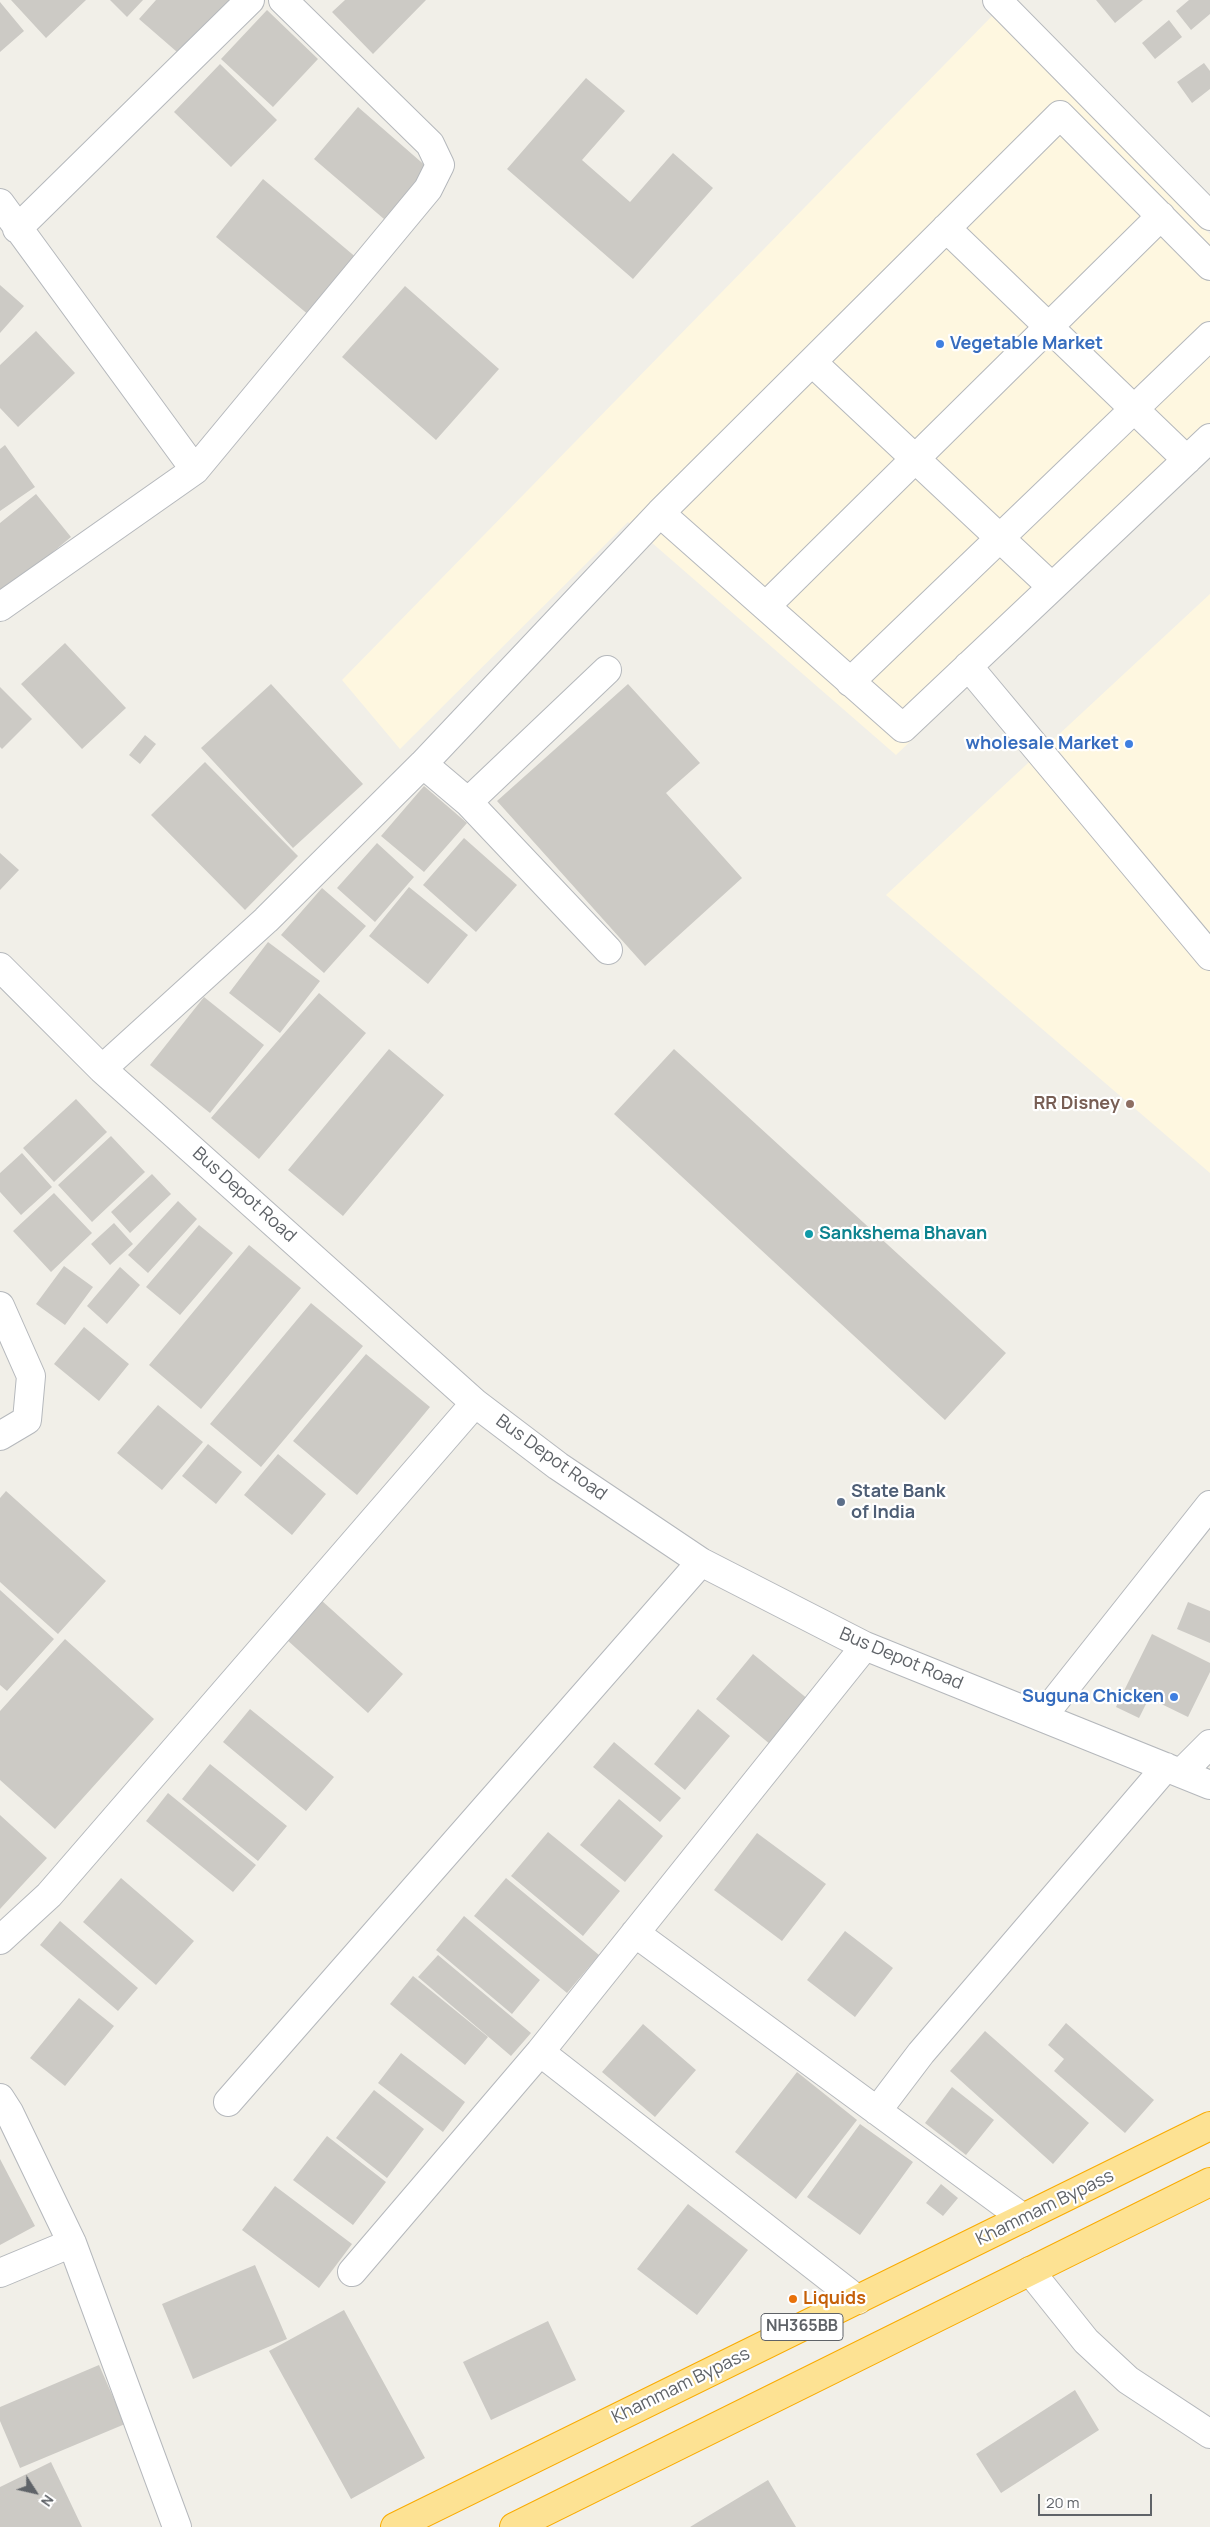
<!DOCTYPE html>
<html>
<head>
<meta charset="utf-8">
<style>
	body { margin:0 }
	#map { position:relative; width:1210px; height:2527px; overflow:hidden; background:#f1efe8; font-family:Manrope,sans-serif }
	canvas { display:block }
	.north { position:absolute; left:10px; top:2467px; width:50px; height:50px; -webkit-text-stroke:4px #fff; paint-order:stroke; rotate:125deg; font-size:14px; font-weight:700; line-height:20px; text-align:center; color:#5f6368 }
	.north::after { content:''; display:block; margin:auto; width:18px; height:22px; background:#5f6368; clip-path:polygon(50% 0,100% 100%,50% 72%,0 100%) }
	.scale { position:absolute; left:1038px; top:2494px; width:114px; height:22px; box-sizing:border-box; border:2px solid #5f6368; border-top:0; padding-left:6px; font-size:15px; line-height:18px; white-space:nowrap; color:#5f6368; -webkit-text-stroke:4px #fff; paint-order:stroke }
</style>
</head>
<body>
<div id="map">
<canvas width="1210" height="2527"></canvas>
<div class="north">N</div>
<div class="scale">20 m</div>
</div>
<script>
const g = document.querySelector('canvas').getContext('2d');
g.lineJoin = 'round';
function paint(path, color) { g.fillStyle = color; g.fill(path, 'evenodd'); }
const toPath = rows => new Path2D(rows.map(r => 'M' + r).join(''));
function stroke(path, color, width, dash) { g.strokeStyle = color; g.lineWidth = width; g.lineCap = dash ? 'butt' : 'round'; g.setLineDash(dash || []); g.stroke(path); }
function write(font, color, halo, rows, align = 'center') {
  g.font = font + ' Manrope,sans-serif'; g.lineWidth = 4.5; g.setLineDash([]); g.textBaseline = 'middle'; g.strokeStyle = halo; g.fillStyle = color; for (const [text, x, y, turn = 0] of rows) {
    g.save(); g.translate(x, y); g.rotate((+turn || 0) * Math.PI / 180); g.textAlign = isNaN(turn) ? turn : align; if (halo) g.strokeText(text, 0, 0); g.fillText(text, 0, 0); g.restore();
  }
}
paint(toPath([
	[993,15,1210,234,1210,455,896,755,628,522,400,749,342,680],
	[1210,594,1210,1173,886,895]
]), '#fef7e0');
paint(toPath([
	[11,0,86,0,46,38],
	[110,0,143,0,127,17],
	[156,0,235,0,184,58,139,19],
	[345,0,426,0,373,54,332,12],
	[1096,0,1143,0,1115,23],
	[1189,0,1210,0,1210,14,1191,30,1176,11],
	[0,2,24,31,0,52],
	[267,10,318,59,273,107,221,59],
	[1169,20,1182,37,1155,59,1142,43],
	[1204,63,1210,71,1210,89,1192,103,1177,82],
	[220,64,277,120,231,167,174,112],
	[586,78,625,111,582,160,630,202,673,153,713,188,633,279,507,169],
	[358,107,428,168,384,219,314,159],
	[263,179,358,259,310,316,216,237],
	[0,285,24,306,0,333],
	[405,286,499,369,436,440,342,357],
	[36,331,75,373,18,427,0,408,0,365],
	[5,445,35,487,0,511,0,449],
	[36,494,71,537,0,596,0,523],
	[65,643,126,708,82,749,21,684],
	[271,684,363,784,293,848,201,748],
	[628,684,700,763,666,793,742,878,645,966,497,801],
	[0,687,32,719,2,749,0,747],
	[145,735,156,744,140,764,129,755],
	[205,762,298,856,245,910,151,815],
	[424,786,467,823,424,872,381,836],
	[464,838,517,885,476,932,423,885],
	[377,843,414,877,375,922,337,888],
	[0,853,19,870,0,890],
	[409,887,468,935,428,984,369,936],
	[322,888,366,926,324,973,281,935],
	[268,942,320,981,280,1033,229,993],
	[319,993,366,1033,259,1159,211,1118],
	[204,997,264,1045,210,1113,150,1065],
	[389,1049,444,1095,343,1216,288,1170],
	[674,1049,1006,1353,945,1420,614,1114],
	[76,1099,107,1132,54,1182,23,1148],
	[111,1136,145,1172,92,1222,58,1185],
	[22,1153,52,1187,21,1215,0,1192,0,1173],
	[152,1174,171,1194,130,1233,111,1212],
	[54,1193,92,1233,51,1272,13,1231],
	[178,1201,197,1219,148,1273,128,1255],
	[114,1223,133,1244,110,1265,91,1244],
	[199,1225,233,1253,180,1315,146,1287],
	[249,1245,301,1288,201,1409,149,1365],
	[64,1266,93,1287,65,1325,36,1304],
	[120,1267,140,1285,107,1324,87,1306],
	[311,1303,363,1346,261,1467,210,1424],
	[84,1327,129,1364,99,1401,54,1364],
	[366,1354,430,1407,357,1495,293,1441],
	[158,1405,203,1442,162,1490,117,1453],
	[208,1444,242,1472,216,1504,182,1476],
	[278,1454,326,1494,292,1535,244,1495],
	[6,1491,106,1581,58,1634,0,1582,0,1498],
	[0,1590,54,1639,7,1691,0,1685],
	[321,1600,403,1674,368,1713,286,1639],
	[1188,1602,1210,1611,1210,1643,1177,1629],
	[1152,1634,1210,1663,1210,1672,1188,1717,1149,1698,1139,1718,1116,1707],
	[65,1639,154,1719,55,1829,0,1780,0,1711],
	[753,1654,809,1700,771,1745,716,1699],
	[250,1709,334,1777,306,1811,223,1742],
	[698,1709,730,1736,685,1790,654,1764],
	[614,1742,681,1798,660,1822,593,1767],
	[210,1764,287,1826,258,1861,182,1799],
	[168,1793,256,1865,233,1892,146,1821],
	[619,1799,663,1836,625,1882,580,1845],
	[0,1815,47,1858,0,1909],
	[548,1832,620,1891,583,1936,511,1876],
	[757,1833,826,1884,782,1941,714,1890],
	[121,1878,194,1941,156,1985,83,1922],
	[506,1878,599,1955,567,1993,474,1916],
	[464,1916,540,1980,512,2014,436,1950],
	[60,1921,138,1988,118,2011,40,1945],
	[845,1931,893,1968,855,2017,807,1980],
	[438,1955,531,2033,511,2056,418,1977],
	[413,1976,488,2037,465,2065,390,2004],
	[79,1998,114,2026,65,2086,30,2058],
	[1066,2023,1154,2100,1125,2133,1054,2071,1064,2059,1048,2045],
	[643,2024,696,2070,655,2117,602,2072],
	[985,2031,1089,2123,1053,2164,950,2071],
	[401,2053,465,2102,443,2132,378,2083],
	[797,2072,857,2120,796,2199,735,2152],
	[952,2087,994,2120,966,2155,925,2123],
	[374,2090,424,2129,387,2178,336,2138],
	[860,2124,913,2162,860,2235,807,2197],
	[327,2136,386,2182,353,2225,293,2180],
	[0,2159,35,2226,0,2245],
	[941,2184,958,2198,943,2216,926,2203],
	[275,2186,352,2244,319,2288,242,2230],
	[688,2204,748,2250,697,2315,637,2269],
	[255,2265,287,2339,193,2379,162,2304],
	[344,2310,425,2458,351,2499,269,2351],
	[548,2321,576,2380,491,2420,463,2362],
	[99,2365,125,2424,20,2468,0,2421,0,2407],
	[1075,2390,1099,2430,1001,2493,976,2454],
	[51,2462,82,2527,0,2527,0,2487],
	[768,2480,796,2527,690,2527]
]), '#cccac5');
const minor = toPath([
	[997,0,1210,216],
	[0,203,195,470],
	[946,228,1187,460],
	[17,229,250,0],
	[812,362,1052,587],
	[660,513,903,728,1210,438],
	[766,606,1161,216],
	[0,607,195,470,428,189,440,165,430,144,283,0],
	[968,666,1210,956],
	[850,682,1210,336],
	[423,764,468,802,608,950],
	[468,802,607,670],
	[0,967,102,1069,475,1403,558,1466,701,1562,865,1646,1210,1785],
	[102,1069,266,920,423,764,660,513,1060,115,1210,266],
	[0,1306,31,1376,27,1420,0,1436],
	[1042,1717,1210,1505],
	[1181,1773,1210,1744],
	[635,1933,1023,2218],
	[0,1940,49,1895,475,1403],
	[540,2052,858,2300],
	[0,2098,9,2112,72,2243,177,2527],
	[228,2102,701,1562],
	[877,2111,921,2053,1166,1767],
	[1030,2271,1086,2341,1128,2380,1210,2434],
	[352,2272,540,2052,865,1646],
	[0,2273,72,2243]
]);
const highway = toPath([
	[395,2527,1210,2126],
	[514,2527,1210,2182]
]);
stroke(minor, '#b5b8bc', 30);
stroke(highway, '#f9ab00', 30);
stroke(minor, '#fff', 28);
stroke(highway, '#fde293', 28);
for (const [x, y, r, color] of [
	[940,344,5,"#3f7fe0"],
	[1129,744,5,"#3f7fe0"],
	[1130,1104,5,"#8d6e63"],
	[809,1234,5,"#0f9aa8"],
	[841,1502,5,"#5c6f8a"],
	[1174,1697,5,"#3f7fe0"],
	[793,2299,5,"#e8710a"]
]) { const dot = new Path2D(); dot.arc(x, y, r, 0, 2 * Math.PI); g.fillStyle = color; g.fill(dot); stroke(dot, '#fff', 2); }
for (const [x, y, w] of [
	[802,2327,82]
]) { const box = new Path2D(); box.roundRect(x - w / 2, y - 13.5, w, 27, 4); g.fillStyle = '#fff'; g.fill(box); stroke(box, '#5f6368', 1); }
write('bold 16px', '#5f6368', null, [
	["NH365BB",802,2327]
]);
write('bold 18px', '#366cbe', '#fff', [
	["Vegetable Market",950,344,"left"],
	["wholesale Market",1119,744],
	["Suguna Chicken",1164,1697]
], 'right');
write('bold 18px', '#785e54', '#fff', [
	["RR Disney",1120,1104]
], 'right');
write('18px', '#5f6368', '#fff', [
	["Bus Depot Road",244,1195,42],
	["Bus Depot Road",551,1458,36],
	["Bus Depot Road",901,1659,23],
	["Khammam Bypass",1045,2208,-26],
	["Khammam Bypass",681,2386,-26]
]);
write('bold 18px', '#0d838f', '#fff', [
	["Sankshema Bhavan",819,1234]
], 'left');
write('bold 18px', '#4e5e75', '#fff', [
	["State Bank",851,1492],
	["of India",851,1513]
], 'left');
write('bold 18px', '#c56008', '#fff', [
	["Liquids",803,2299]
], 'left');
</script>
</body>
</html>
